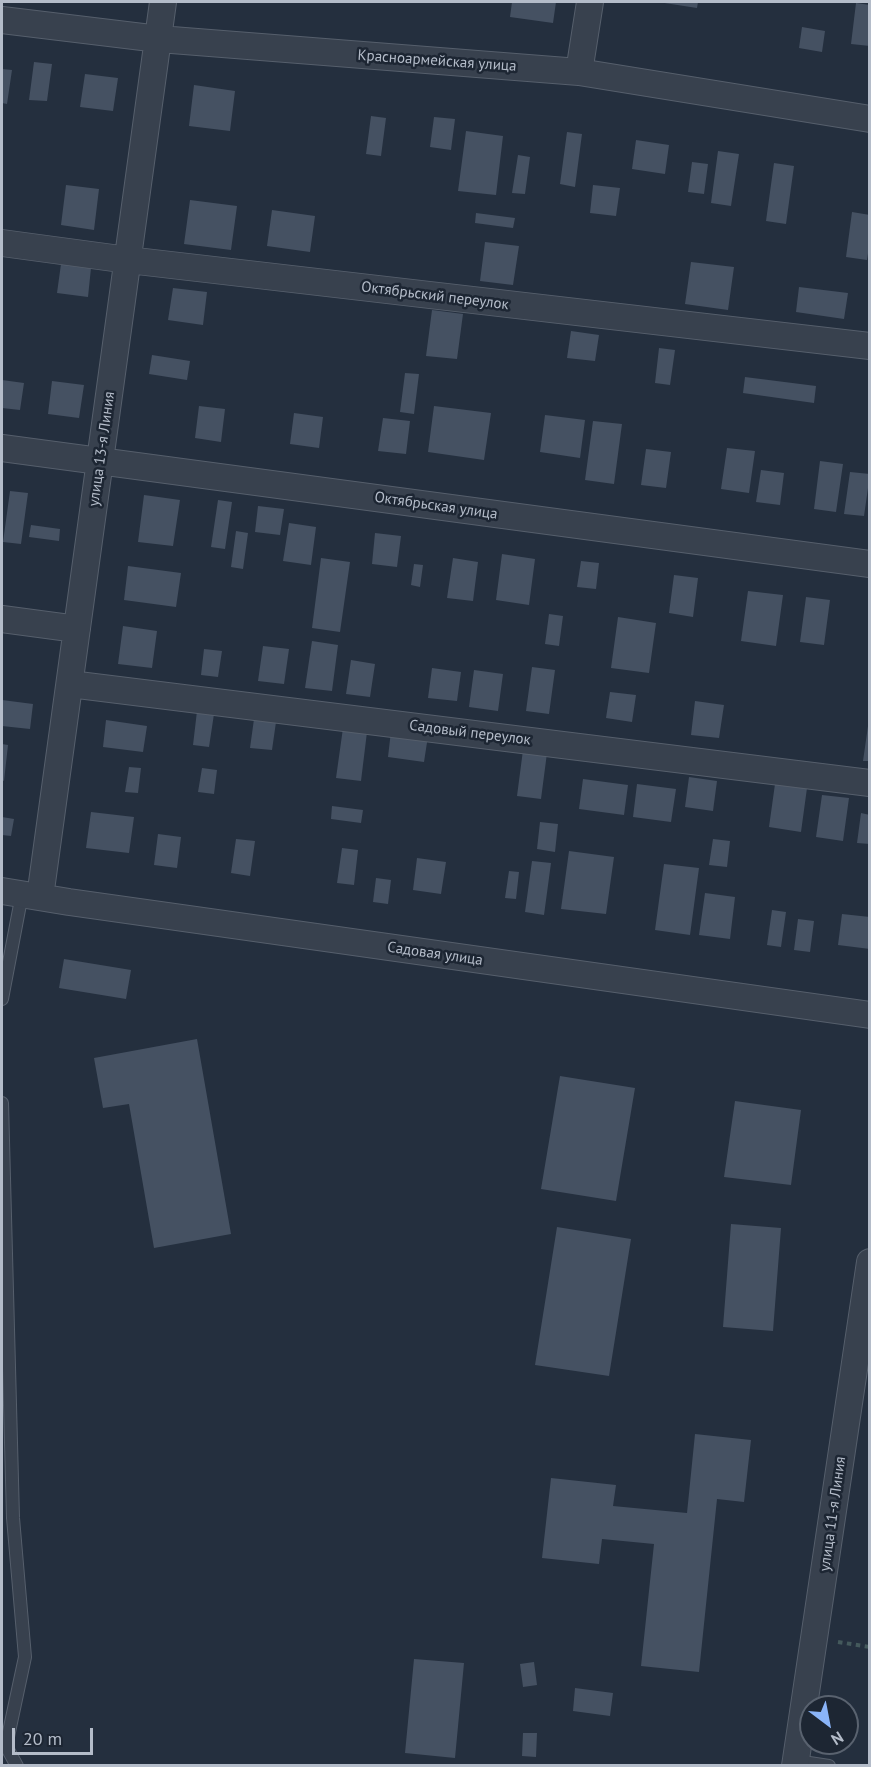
<!DOCTYPE html>
<html>
<head>
<meta charset="utf-8">
<style>
	body { margin:0 }
	#map { position:relative; width:871px; height:1767px; overflow:hidden; background:#242f3e; font-family:"PT Sans",sans-serif }
	canvas { display:block }
	.frame { position:absolute; inset:0; border:3px solid #b4bcc9; pointer-events:none }
	.north { position:absolute; left:799px; top:1695px; width:60px; height:60px; box-sizing:border-box; background:#1d2633; border:2px solid #59626f; border-radius:50%; rotate:148deg; font-size:16px; font-weight:700; line-height:24px; text-align:center; color:#b4bcc9 }
	.north::after { content:''; display:block; margin:auto; width:21px; height:27px; background:#8ab4f8; clip-path:polygon(50% 0,100% 100%,50% 72%,0 100%) }
	.scale { position:absolute; left:12px; top:1728px; width:81px; height:27px; box-sizing:border-box; border:3px solid #b4bcc9; border-top:0; padding-left:8px; font-size:18px; line-height:21px; white-space:nowrap; color:#b4bcc9; -webkit-text-stroke:4px #1d2633; paint-order:stroke }
</style>
</head>
<body>
<div id="map">
<canvas width="871" height="1767"></canvas>
<div class="frame"></div>
<div class="north">N</div>
<div class="scale">20 m</div>
</div>
<script>
const g = document.querySelector('canvas').getContext('2d');
g.lineJoin = 'round';
function paint(path, color) { g.fillStyle = color; g.fill(path, 'evenodd'); }
const toPath = rows => new Path2D(rows.map(r => 'M' + r).join(''));
function stroke(path, color, width, dash) { g.strokeStyle = color; g.lineWidth = width; g.lineCap = dash ? 'butt' : 'round'; g.setLineDash(dash || []); g.stroke(path); }
function write(font, color, halo, rows, align = 'center') {
  g.font = font + ' "PT Sans",sans-serif'; g.lineWidth = 5; g.setLineDash([]); g.textBaseline = 'middle'; g.strokeStyle = halo; g.fillStyle = color; for (const [text, x, y, turn = 0] of rows) {
    g.save(); g.translate(x, y); g.rotate((+turn || 0) * Math.PI / 180); g.textAlign = isNaN(turn) ? turn : align; if (halo) g.strokeText(text, 0, 0); g.fillText(text, 0, 0); g.restore();
  }
}
paint(toPath([
	[512,2,556,2,553,23,510,17],
	[658,2,698,2,697,8],
	[856,3,870,5,870,46,851,44],
	[802,27,825,31,822,52,799,48],
	[34,62,52,64,47,101,29,100],
	[2,69,12,70,7,104,2,103],
	[85,74,118,78,113,111,80,107],
	[194,85,235,91,230,131,189,126],
	[371,116,386,118,381,156,366,154],
	[434,117,455,119,451,150,430,147],
	[466,131,503,136,496,195,458,191],
	[567,132,582,134,575,187,560,184],
	[636,140,669,145,665,174,632,169],
	[718,151,739,154,731,206,711,203],
	[518,155,530,157,525,194,512,193],
	[692,162,708,164,704,194,688,192],
	[774,163,794,166,786,224,766,221],
	[66,185,99,189,94,230,61,225],
	[593,185,620,188,616,216,590,213],
	[190,200,237,206,231,250,184,244],
	[272,210,315,216,310,252,267,246],
	[852,212,870,215,870,240,867,260,846,257],
	[476,213,515,218,513,228,475,223],
	[485,242,519,246,513,285,480,281],
	[691,262,734,267,728,310,685,304],
	[61,264,91,268,88,297,57,293],
	[799,287,848,293,844,319,796,312],
	[173,288,207,292,203,325,168,320],
	[432,310,463,314,457,359,426,356],
	[571,331,599,335,595,361,567,358],
	[659,348,675,350,670,385,655,383],
	[152,355,190,361,187,380,149,374],
	[405,373,419,374,414,414,400,412],
	[745,377,816,386,814,403,743,393],
	[2,380,24,383,20,410,2,408],
	[52,381,84,385,79,418,48,414],
	[199,406,225,409,221,442,195,438],
	[434,406,491,413,484,460,428,452],
	[294,413,323,417,319,448,290,444],
	[545,415,585,420,580,458,540,452],
	[383,418,410,421,406,454,378,451],
	[593,421,622,424,614,484,585,480],
	[727,448,755,451,749,493,721,489],
	[646,449,671,452,666,488,641,485],
	[820,461,843,464,836,512,814,509],
	[761,470,784,473,780,505,756,502],
	[850,472,870,474,864,516,844,514],
	[10,491,28,493,21,544,3,542],
	[144,495,180,500,173,546,138,542],
	[218,500,232,502,225,549,211,547],
	[258,506,284,509,280,535,255,532],
	[289,523,316,527,311,565,283,561],
	[31,525,60,529,59,541,29,537],
	[236,531,248,533,243,569,231,567],
	[375,533,401,536,397,567,372,564],
	[502,554,535,559,529,605,496,600],
	[321,558,350,562,340,632,312,628],
	[453,558,478,562,473,601,447,598],
	[581,561,599,563,596,589,577,587],
	[414,564,423,565,420,587,411,585],
	[128,566,181,573,176,607,124,600],
	[674,575,698,578,693,617,669,613],
	[748,591,783,595,776,646,741,641],
	[806,597,830,600,824,645,800,642],
	[549,614,563,616,559,646,545,644],
	[618,617,656,623,649,673,611,668],
	[123,626,157,631,152,668,118,664],
	[312,641,338,645,332,691,305,688],
	[263,646,289,649,284,684,258,681],
	[204,649,222,651,218,677,201,675],
	[351,660,375,664,370,697,346,694],
	[532,667,555,670,549,714,526,711],
	[432,668,461,672,457,701,428,698],
	[474,670,503,674,498,711,469,707],
	[610,692,636,695,632,722,606,718],
	[2,700,33,704,30,729,2,726],
	[695,701,724,705,719,738,691,735],
	[197,711,214,714,209,747,193,745],
	[254,719,276,722,272,750,250,748],
	[106,720,147,726,143,752,103,747],
	[868,726,870,726,870,761,863,761],
	[343,728,367,732,361,781,336,778],
	[391,731,428,736,424,762,388,757],
	[2,744,8,745,4,781,2,780],
	[523,750,547,753,541,799,517,796],
	[129,767,141,768,138,793,125,792],
	[202,768,217,770,214,794,198,792],
	[689,777,717,781,713,811,685,807],
	[583,779,628,785,624,815,579,809],
	[637,784,676,789,671,822,633,817],
	[775,784,807,788,801,832,769,827],
	[822,795,849,798,843,841,816,837],
	[332,806,363,810,361,823,331,819],
	[91,812,134,817,129,853,86,848],
	[861,813,870,815,870,844,857,843],
	[2,817,14,819,11,836,2,835],
	[540,822,558,824,555,852,537,849],
	[158,834,181,837,177,868,154,865],
	[236,839,255,841,250,876,231,873],
	[713,839,730,841,727,867,709,865],
	[342,848,358,850,354,885,337,883],
	[569,851,614,857,606,914,561,909],
	[417,858,446,862,441,894,413,890],
	[532,861,551,863,544,915,525,912],
	[664,864,699,868,690,935,655,930],
	[509,871,519,872,516,899,505,898],
	[376,878,391,880,388,904,373,902],
	[705,893,735,897,730,939,699,935],
	[772,910,786,912,781,947,767,945],
	[842,914,870,917,870,949,838,945],
	[798,919,814,921,810,952,794,950],
	[64,959,131,970,126,999,59,988],
	[197,1039,231,1234,154,1248,129,1104,103,1108,94,1058],
	[560,1076,635,1088,616,1201,541,1189],
	[735,1101,801,1110,791,1185,724,1177],
	[731,1224,781,1228,773,1331,723,1327],
	[557,1227,631,1239,609,1376,535,1365],
	[695,1434,751,1440,744,1502,717,1499,699,1672,641,1666,654,1544,602,1539,599,1564,542,1558,551,1478,616,1485,613,1506,687,1513],
	[414,1659,464,1663,455,1758,405,1753],
	[534,1662,537,1685,523,1687,520,1664],
	[575,1688,613,1693,610,1716,573,1711],
	[523,1733,537,1733,536,1757,522,1756]
]), '#455162');
const service = toPath([
	[2,999,22,894],
	[2,1103,13,1518,25,1657,6,1746,17,1766],
	[796,1761,829,1766]
]);
const minor = toPath([
	[2,20,159,39,579,72,870,119],
	[579,72,590,2],
	[2,243,128,260,870,346],
	[2,448,870,564],
	[2,619,77,629],
	[70,684,870,783],
	[2,891,69,902,870,1015],
	[40,897,163,2],
	[795,1766,870,1262]
]);
stroke(service, '#565f6c', 14);
stroke(minor, '#565f6c', 28);
stroke(toPath([
	[838,1642,870,1647]
]), '#44595c', 4, [4.5, 4.5]);
stroke(service, '#38414e', 12);
stroke(minor, '#38414e', 26);
write('15px', '#b4bcc9', '#1d2633', [
	["Красноармейская улица",437,61,4],
	["Октябрьский переулок",435,296,7],
	["улица 13-я Линия",102,449,-82],
	["Октябрьская улица",436,506,8],
	["Садовый переулок",470,733,7],
	["Садовая улица",435,954,8],
	["улица 11-я Линия",833,1514,-82]
]);
</script>
</body>
</html>
